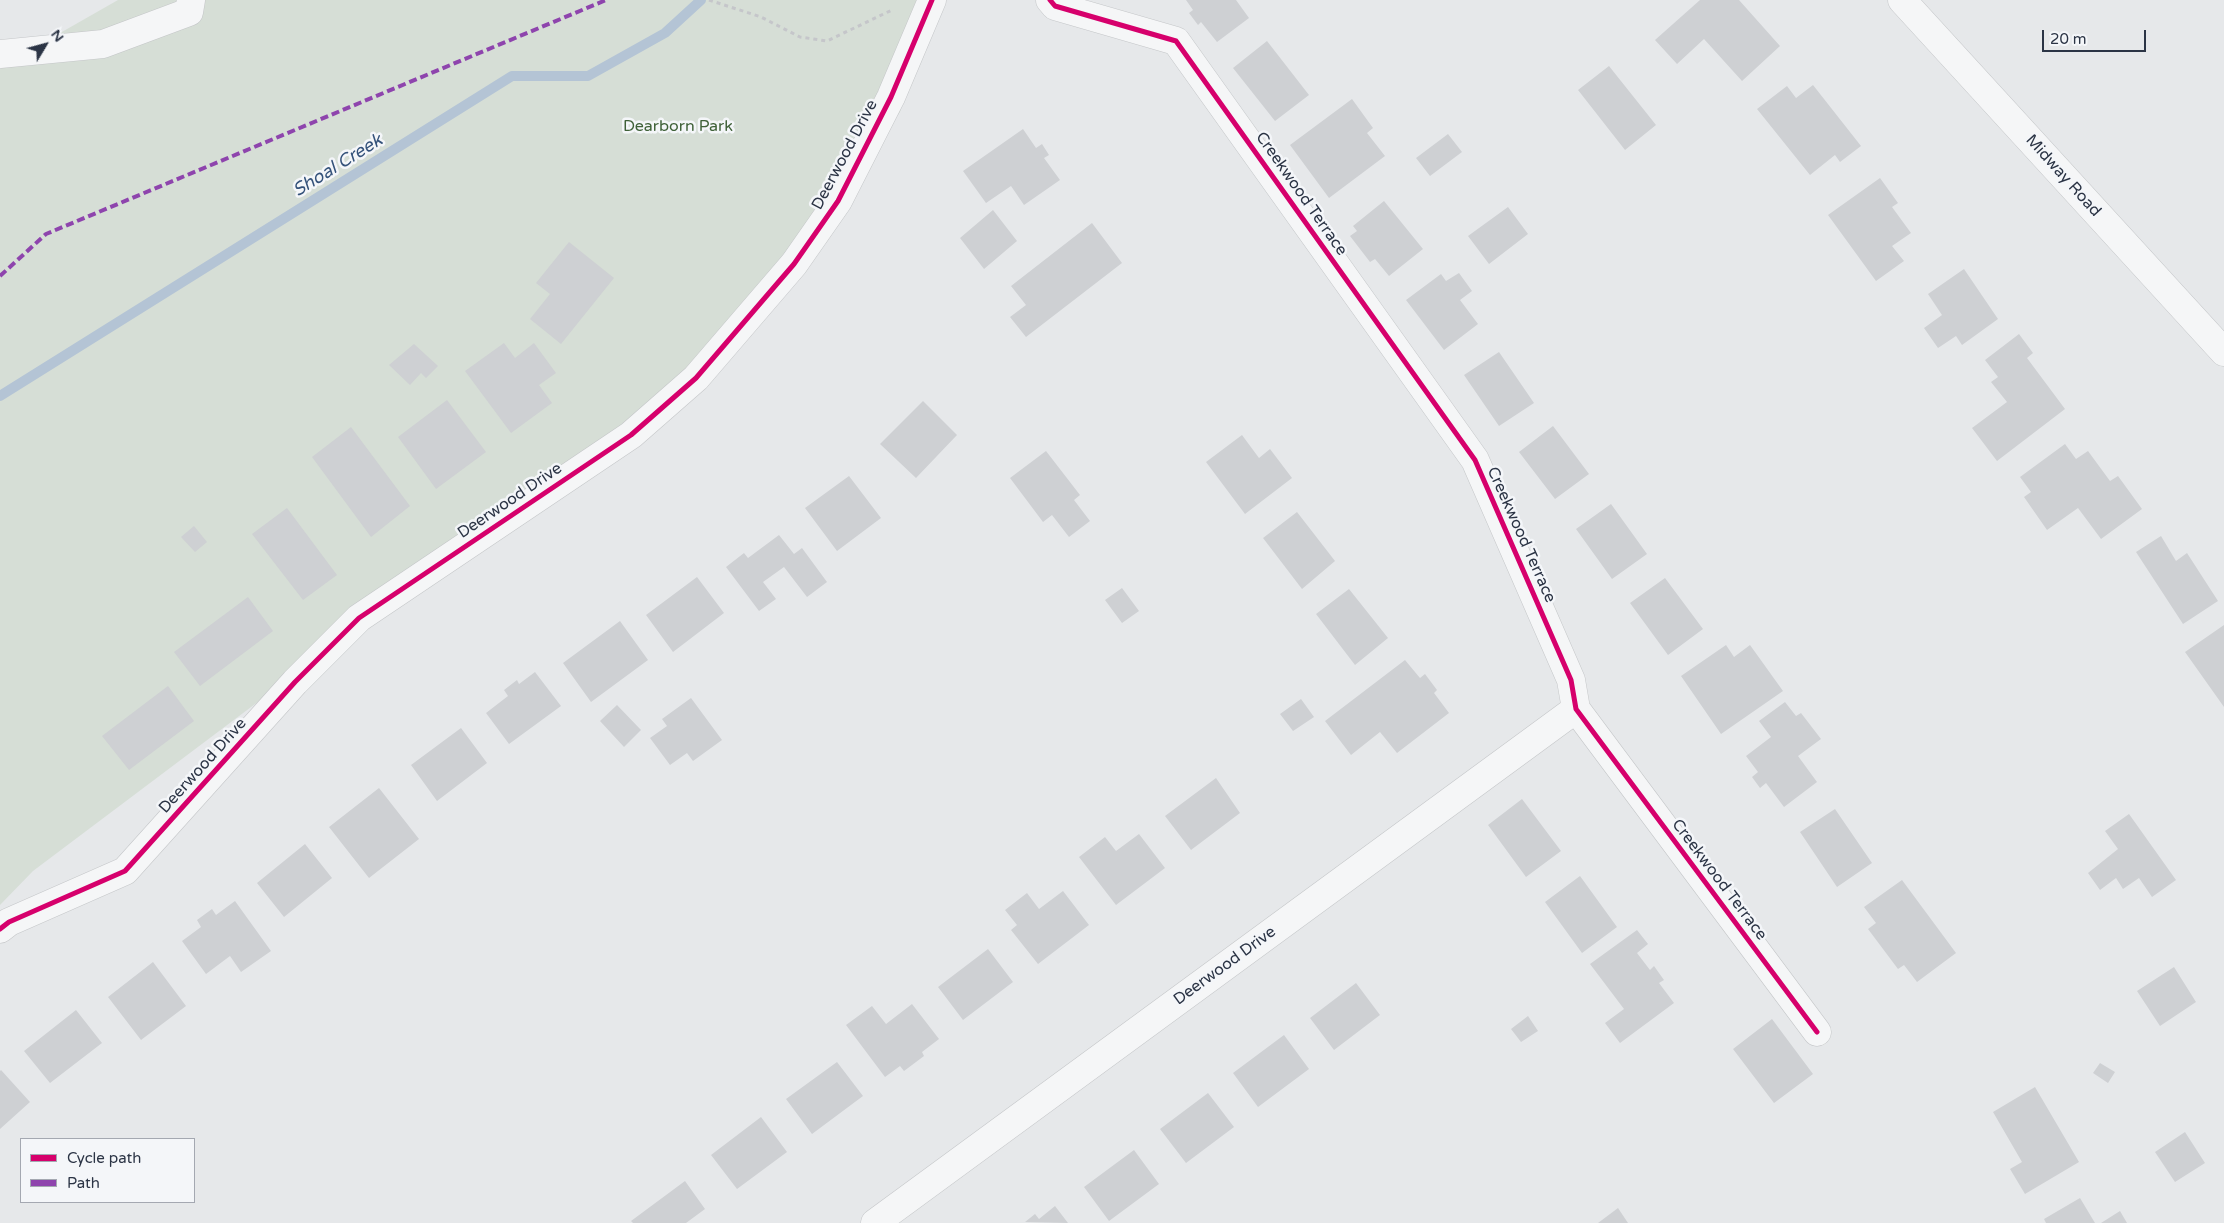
<!DOCTYPE html>
<html>
<head>
<meta charset="utf-8">
<style>
	body { margin:0 }
	#map { position:relative; width:2224px; height:1223px; overflow:hidden; background:#e6e8ea; font-family:"Varela Round",sans-serif }
	canvas { display:block }
	.legend { position:absolute; left:20px; top:1138px; width:175px; height:65px; box-sizing:border-box; background:#f4f6f9; border:1px solid #a4a8b1; margin:0; padding:6px 9px; list-style:none; font-size:15px; color:#2b3445 }
	.legend li { display:flex; align-items:center; gap:10px; height:25px }
	.legend b { width:25px; border:1px solid #a4a8b1 }
	.north { position:absolute; left:20px; top:20px; width:50px; height:50px; -webkit-text-stroke:4px #f4f6f9; paint-order:stroke; rotate:53deg; font-size:14px; font-weight:700; line-height:20px; text-align:center; color:#2b3445 }
	.north::after { content:''; display:block; margin:auto; width:18px; height:22px; background:#2b3445; clip-path:polygon(50% 0,100% 100%,50% 72%,0 100%) }
	.scale { position:absolute; left:2042px; top:30px; width:104px; height:22px; box-sizing:border-box; border:2px solid #2b3445; border-top:0; padding-left:6px; font-size:15px; line-height:18px; white-space:nowrap; color:#2b3445; -webkit-text-stroke:4px #f4f6f9; paint-order:stroke }
</style>
</head>
<body>
<div id="map">
<canvas width="2224" height="1223"></canvas>
<ul class="legend">
<li><b style="height:6px;background:#d6006c"></b>Cycle path</li>
<li><b style="height:6px;background:#8e44ad"></b>Path</li>
</ul>
<div class="north">N</div>
<div class="scale">20 m</div>
</div>
<script>
const g = document.querySelector('canvas').getContext('2d');
g.lineJoin = 'round';
function paint(path, color) { g.fillStyle = color; g.fill(path, 'evenodd'); }
const toPath = rows => new Path2D(rows.map(r => 'M' + r).join(''));
function stroke(path, color, width, dash) { g.strokeStyle = color; g.lineWidth = width; g.lineCap = dash ? 'butt' : 'round'; g.setLineDash(dash || []); g.stroke(path); }
function write(font, color, halo, rows, align = 'center') {
  g.font = font + ' "Varela Round",sans-serif'; g.lineWidth = 5; g.setLineDash([]); g.textBaseline = 'middle'; g.strokeStyle = halo; g.fillStyle = color; for (const [text, x, y, turn = 0] of rows) {
    g.save(); g.translate(x, y); g.rotate((+turn || 0) * Math.PI / 180); g.textAlign = isNaN(turn) ? turn : align; if (halo) g.strokeText(text, 0, 0); g.fillText(text, 0, 0); g.restore();
  }
}
paint(toPath([
	[118,0,928,0,900,112,714,376,408,589,33,871,0,905,0,69,25,53]
]), '#d6ded6');
stroke(toPath([
	[0,396,512,76,588,76,665,33,701,0]
]), '#b4c4d5', 10);
paint(toPath([
	[1186,0,1236,0,1249,18,1217,42,1201,22,1198,25,1189,13,1193,10],
	[1700,0,1739,0,1780,46,1742,81,1704,39,1677,64,1655,40],
	[1267,41,1309,95,1275,121,1233,68],
	[1609,66,1656,125,1625,150,1578,90],
	[1813,85,1861,146,1840,162,1835,155,1810,175,1757,109,1787,86,1796,98],
	[1352,99,1373,128,1367,133,1385,156,1329,198,1290,145],
	[1023,129,1036,148,1042,144,1049,155,1044,158,1060,180,1024,205,1011,186,986,203,963,171],
	[1448,134,1462,152,1430,176,1416,158],
	[1880,178,1898,203,1892,207,1911,233,1892,246,1904,261,1876,281,1828,215],
	[1384,201,1423,249,1389,276,1375,259,1370,262,1350,236,1357,231,1353,226],
	[1508,207,1528,234,1489,264,1468,236],
	[993,210,1017,241,984,269,960,238],
	[1092,223,1122,263,1026,337,1010,317,1026,305,1011,286],
	[569,242,614,278,561,344,530,319,550,294,536,283],
	[1964,269,1998,319,1962,345,1956,336,1938,348,1924,328,1942,315,1928,294],
	[1459,273,1472,291,1460,300,1478,324,1444,350,1406,300,1441,274,1446,281],
	[2019,334,2033,353,2027,358,2065,409,1997,461,1972,428,2007,402,1991,382,1998,377,1985,360],
	[504,343,515,358,534,343,556,373,539,385,552,403,511,433,465,371],
	[414,344,438,366,426,378,421,373,410,385,389,365],
	[1499,352,1534,403,1499,426,1464,375],
	[447,400,486,452,436,489,398,437],
	[923,401,957,435,916,478,880,444],
	[1553,426,1589,474,1555,499,1519,452],
	[351,427,410,506,371,537,312,457],
	[1242,435,1259,458,1270,449,1292,478,1245,514,1206,462],
	[2065,444,2076,459,2088,451,2110,481,2118,476,2142,509,2101,539,2078,508,2047,530,2024,497,2031,492,2020,477],
	[1046,451,1080,495,1074,500,1090,521,1069,537,1052,515,1043,522,1010,478],
	[849,476,881,518,837,551,805,508],
	[1611,504,1647,554,1612,579,1576,529],
	[287,508,337,575,303,600,252,534],
	[1297,512,1335,561,1302,589,1263,538],
	[194,526,207,542,195,552,181,537],
	[779,535,794,554,802,548,827,582,807,597,784,567,763,582,776,599,759,611,726,567,744,553,748,558],
	[2161,536,2176,561,2187,553,2218,601,2183,624,2136,552],
	[697,577,724,613,673,652,646,615],
	[1665,578,1703,629,1668,655,1630,603],
	[1122,588,1139,611,1122,623,1105,600],
	[1349,589,1388,638,1355,665,1316,614],
	[248,597,273,631,200,686,174,652],
	[620,621,648,660,591,702,563,663],
	[2224,625,2224,707,2185,652],
	[1726,645,1734,657,1750,645,1783,691,1721,734,1681,676],
	[1405,660,1420,678,1425,674,1437,690,1434,693,1449,713,1397,753,1380,732,1351,755,1325,721],
	[535,672,561,706,509,744,486,713,508,696,504,690,517,680,519,684],
	[168,686,194,721,129,770,102,736],
	[691,698,722,740,693,761,687,753,670,765,650,738,667,726,662,719],
	[1301,699,1314,717,1293,731,1280,714],
	[1785,702,1796,716,1801,713,1821,739,1798,756,1817,782,1784,807,1766,783,1760,788,1752,777,1758,772,1746,756,1771,737,1759,721],
	[617,705,641,730,624,747,600,721],
	[461,728,487,763,437,801,411,765],
	[1216,778,1240,813,1191,850,1165,816],
	[379,788,419,839,369,878,329,827],
	[1522,799,1561,851,1526,877,1488,825],
	[1835,809,1872,863,1837,887,1800,832],
	[2129,814,2176,880,2152,897,2139,878,2123,889,2116,878,2100,890,2088,873,2118,849,2105,831],
	[1139,834,1165,868,1116,905,1079,857,1105,837,1116,851],
	[305,844,332,878,284,917,257,883],
	[1580,876,1617,927,1582,953,1545,902],
	[1902,880,1956,953,1917,982,1904,965,1898,969,1868,929,1876,923,1864,907],
	[1063,891,1089,925,1038,964,1011,930,1017,925,1005,910,1027,893,1039,909],
	[235,901,271,951,241,972,230,956,206,974,182,941,201,927,197,920,212,909,216,915],
	[1637,930,1648,944,1637,953,1650,970,1654,966,1664,980,1659,983,1674,1003,1620,1043,1605,1023,1624,1009,1590,964],
	[988,949,1013,982,963,1020,938,987],
	[153,962,186,1006,141,1040,108,997],
	[2174,967,2196,1002,2160,1026,2137,991],
	[1356,983,1380,1015,1334,1050,1310,1018],
	[912,1004,939,1039,922,1052,924,1056,904,1071,900,1066,885,1077,846,1025,872,1006,886,1024],
	[76,1010,102,1043,50,1083,24,1051],
	[1528,1016,1538,1031,1521,1042,1511,1029],
	[1772,1019,1813,1074,1774,1103,1733,1049],
	[1284,1035,1309,1069,1258,1107,1233,1073],
	[837,1062,863,1096,812,1134,786,1099],
	[2100,1063,2115,1072,2108,1083,2093,1073],
	[1,1070,30,1102,0,1129,0,1071],
	[2035,1087,2079,1162,2025,1194,2010,1169,2022,1162,1993,1112],
	[1208,1093,1234,1127,1186,1163,1160,1129],
	[761,1117,787,1152,737,1189,711,1155],
	[2185,1132,2205,1163,2175,1182,2155,1152],
	[1134,1150,1159,1184,1109,1221,1084,1187],
	[685,1181,705,1209,686,1223,633,1223,631,1221],
	[2080,1198,2095,1223,2046,1223,2044,1219],
	[1055,1206,1068,1223,1025,1222,1035,1214,1039,1219],
	[1618,1208,1628,1223,1598,1223],
	[2120,1211,2127,1223,2101,1223]
]), '#ced0d3');
const minor = toPath([
	[1050,0,1055,6,1176,41,1475,460,1571,680,1576,709,1817,1032],
	[1902,0,2224,352],
	[0,54,103,44,189,12,191,0],
	[0,929,9,922,125,871,295,682,359,618,631,435,696,378,794,264,838,201,891,97,932,0],
	[875,1223,1576,709]
]);
stroke(minor, '#c4c6c8', 29);
stroke(toPath([
	[709,0,761,17,800,37,827,41,892,10]
]), '#c5c6ca', 3, [4, 4]);
stroke(minor, '#f5f6f7', 28);
stroke(toPath([
	[0,276,46,234,606,0]
]), '#8e44ad', 4, [8, 4]);
stroke(toPath([
	[1050,0,1055,6,1176,41,1475,460,1571,680,1576,709,1817,1032],
	[0,929,9,922,125,871,295,682,359,618,631,435,696,378,794,264,838,201,891,97,932,0]
]), '#d6006c', 5);
write('16px', '#3f6138', '#f4f6f9', [
	["Dearborn Park",678,127]
]);
write('16px', '#2b3445', '#f4f6f9', [
	["Deerwood Drive",845,155,-62],
	["Midway Road",2063,176,48],
	["Creekwood Terrace",1301,194,55],
	["Deerwood Drive",510,501,-34],
	["Creekwood Terrace",1521,535,66],
	["Deerwood Drive",203,766,-48],
	["Creekwood Terrace",1719,880,53],
	["Deerwood Drive",1225,966,-36]
]);
write('italic 18px', '#34527a', '#f4f6f9', [
	["Shoal Creek",338,166,-32]
]);
</script>
</body>
</html>
